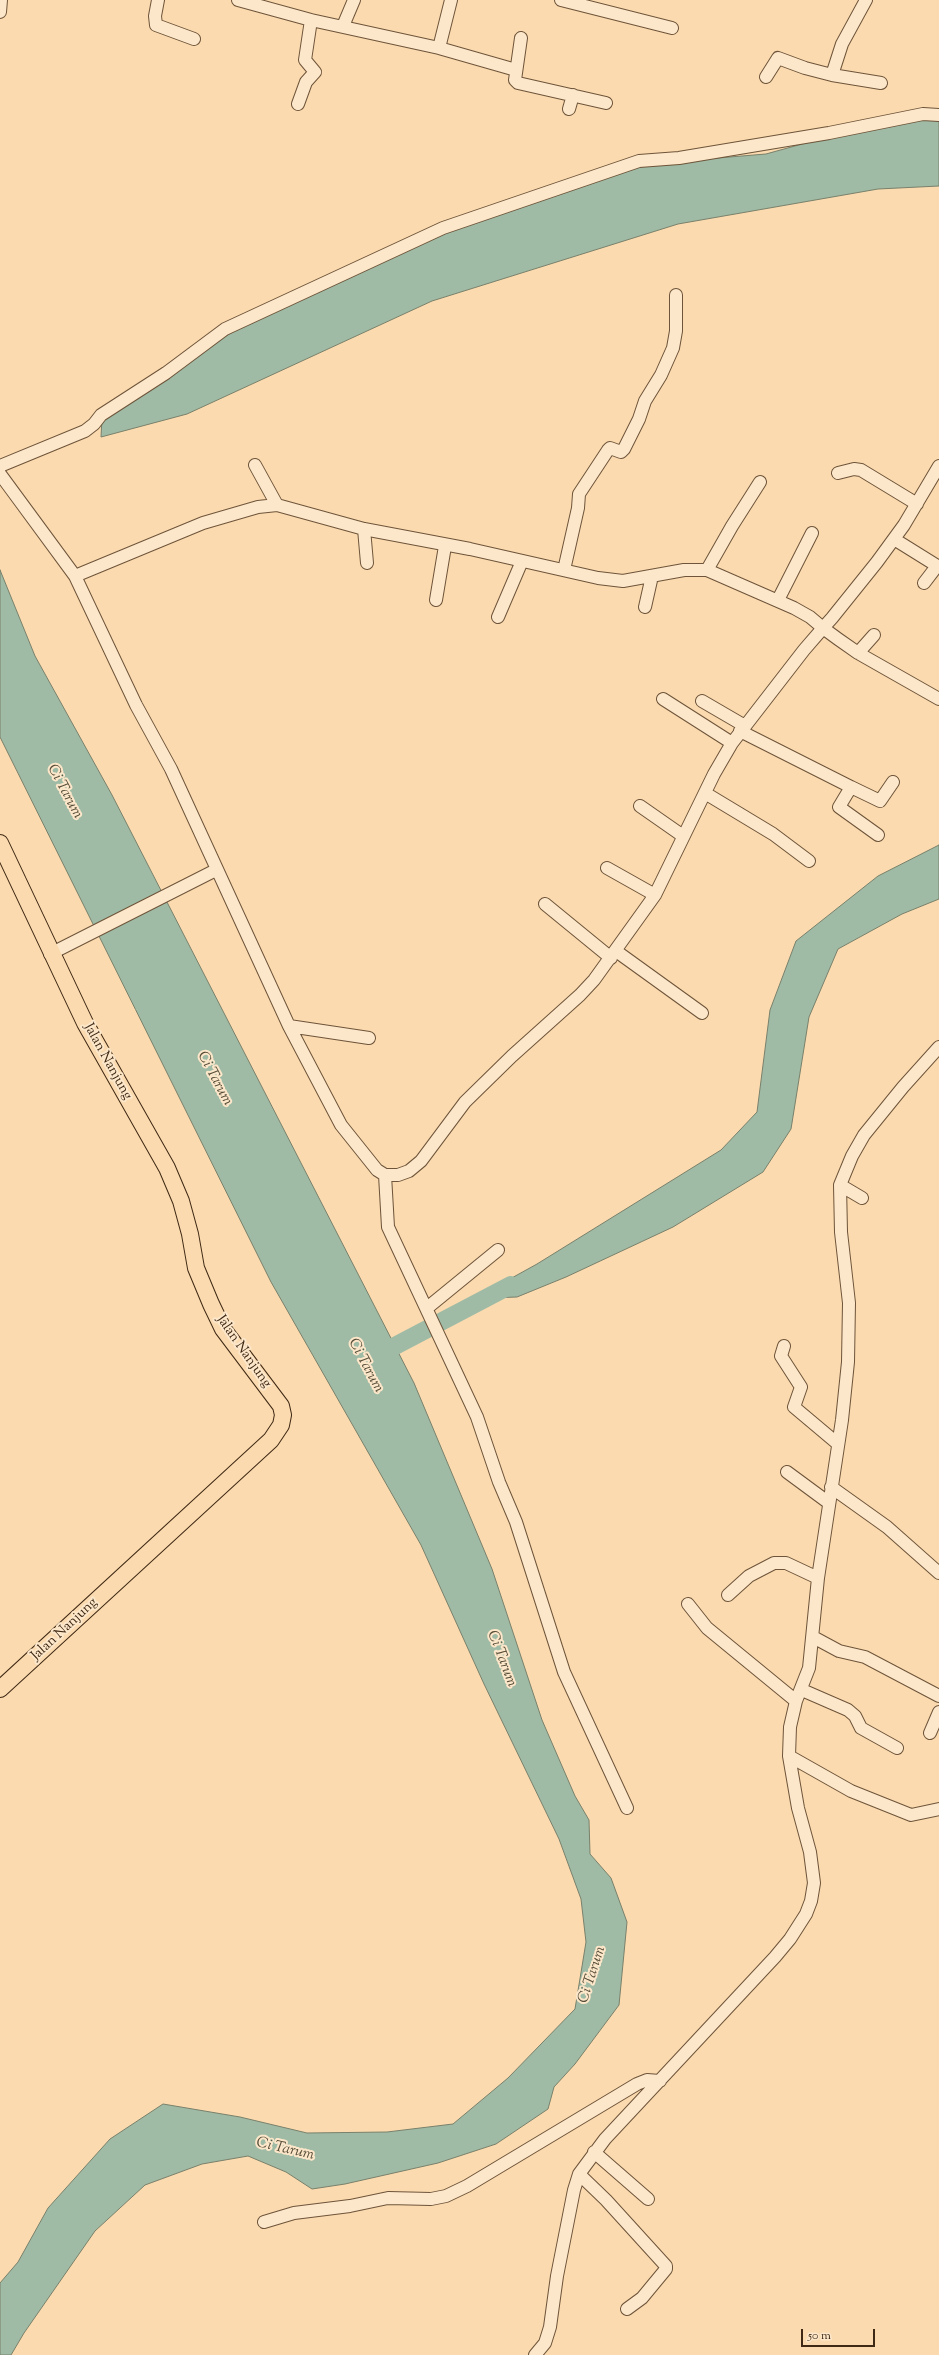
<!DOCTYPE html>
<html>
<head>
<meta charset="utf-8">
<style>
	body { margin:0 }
	#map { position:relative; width:939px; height:2355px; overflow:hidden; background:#fadaae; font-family:"Sorts Mill Goudy",serif }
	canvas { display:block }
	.scale { position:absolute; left:801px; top:2329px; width:74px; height:18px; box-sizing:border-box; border:2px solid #3f2814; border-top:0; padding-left:5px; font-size:12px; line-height:14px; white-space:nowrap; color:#3f2814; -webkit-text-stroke:3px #fce7ca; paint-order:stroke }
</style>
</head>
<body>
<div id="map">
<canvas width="939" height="2355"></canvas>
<div class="scale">50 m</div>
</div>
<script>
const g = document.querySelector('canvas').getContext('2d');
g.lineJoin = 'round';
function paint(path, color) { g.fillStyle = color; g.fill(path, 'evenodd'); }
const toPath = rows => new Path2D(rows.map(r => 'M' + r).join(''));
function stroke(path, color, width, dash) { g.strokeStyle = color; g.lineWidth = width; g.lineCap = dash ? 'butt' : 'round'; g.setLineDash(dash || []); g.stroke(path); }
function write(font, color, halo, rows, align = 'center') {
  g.font = font + ' "Sorts Mill Goudy",serif'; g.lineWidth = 4; g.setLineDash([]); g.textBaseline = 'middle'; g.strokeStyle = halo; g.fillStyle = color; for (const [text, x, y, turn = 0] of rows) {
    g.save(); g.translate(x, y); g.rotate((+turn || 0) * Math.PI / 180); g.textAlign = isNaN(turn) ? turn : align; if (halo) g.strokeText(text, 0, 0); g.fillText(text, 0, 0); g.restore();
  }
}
const water = toPath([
	[924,118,939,119,939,186,878,189,678,224,432,301,187,414,101,437,102,418,171,377,207,347,243,326,471,221,645,164,766,154,856,129,924,118],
	[0,570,35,656,112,795,414,1383,492,1569,542,1720,575,1796,589,1820,590,1854,611,1878,627,1922,619,2005,575,2064,554,2087,548,2109,496,2144,438,2163,345,2184,312,2189,286,2172,248,2156,202,2164,145,2185,95,2231,24,2333,11,2355,0,2355,0,2283,18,2262,48,2208,110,2139,163,2104,240,2117,307,2133,387,2132,453,2124,508,2078,575,2009,586,1942,581,1899,559,1839,484,1684,421,1545,271,1282,0,737,0,570],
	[939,845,939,899,902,914,838,949,809,1017,791,1129,763,1172,673,1227,566,1277,517,1297,490,1298,490,1290,537,1264,721,1150,757,1112,770,1010,796,941,878,876,939,845]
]);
paint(water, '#9fbba5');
stroke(water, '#79806b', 1);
stroke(toPath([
	[374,1357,511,1285]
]), '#9fbba5', 18);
const minor = toPath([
	[158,0,155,16,156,25,194,39],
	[238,0,311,20,439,48,516,70],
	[561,0,672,28],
	[0,12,1,0],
	[343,26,354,0],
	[521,38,515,80,518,83,606,103],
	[439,48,451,0],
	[832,75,881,83],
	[766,77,778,58,805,68,832,75,842,44,866,0],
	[298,104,306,82,315,72,305,60,311,20],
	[569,109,573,95],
	[255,465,277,505],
	[0,466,85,431,94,424,101,415,166,373,225,329,443,228,639,161,679,158,829,133,923,114,939,115],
	[939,466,904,525,877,562,832,618,823,628,804,650,732,743,714,774,655,895,594,980,580,995,512,1056,465,1102,421,1161,409,1171,398,1175,385,1175,377,1170,341,1125,289,1026,171,769,136,705,75,576,203,523,258,507,277,505,364,529,470,549,598,578,623,581,684,570,707,570,794,608,810,617,823,628,838,639,858,653,939,699],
	[838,473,854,469,861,470,917,504],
	[0,474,75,576],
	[364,529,367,563],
	[894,539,939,567],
	[564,570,578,508,579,494,608,450,610,448,621,452,624,449,639,419,645,401,661,375,673,348,676,331,676,295],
	[707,570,732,526,760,482],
	[924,583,937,566],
	[436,600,445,546],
	[778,600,812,533],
	[645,607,652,576],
	[498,617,522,561],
	[858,653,874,635],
	[663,699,732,743],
	[702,701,745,726],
	[740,731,851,787,839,807,878,835],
	[851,787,880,801,893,782],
	[705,793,773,834,809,861],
	[640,806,683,836],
	[607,868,655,895],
	[545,904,611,958],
	[616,951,702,1013],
	[50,954,216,870],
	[289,1026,369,1038],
	[385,1175,388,1227,477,1417,499,1482,516,1522,564,1672,627,1808],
	[840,1185,862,1198],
	[427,1308,498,1250],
	[784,1346,781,1356,801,1387,794,1407,838,1444],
	[787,1472,829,1503],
	[831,1487,887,1527,939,1573],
	[728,1595,749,1576,774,1563,786,1563,818,1578],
	[688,1604,707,1628,796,1701],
	[813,1637,839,1651,865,1657,939,1696],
	[802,1690,848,1710,855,1716,861,1728,897,1748],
	[930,1733,939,1712],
	[789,1756,851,1791,911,1815,939,1809],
	[594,2152,648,2199],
	[579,2174,606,2200,666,2266,666,2269,642,2298,627,2309],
	[264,2222,294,2213,350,2206,388,2198,431,2199,446,2196,467,2186,637,2084,647,2080,660,2081],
	[535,2355,545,2343,550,2327,557,2276,574,2190,579,2174,605,2139,775,1957,790,1939,806,1914,811,1901,814,1883,810,1852,798,1808,789,1756,790,1727,796,1701,809,1668,818,1578,842,1420,848,1362,849,1303,841,1232,840,1185,852,1156,864,1135,903,1087,939,1047]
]);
const major = toPath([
	[0,843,85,1023,167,1168,181,1201,190,1234,196,1268,211,1304,223,1329,281,1406,283,1415,281,1425,271,1440,0,1689]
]);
stroke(minor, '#6e543a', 14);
stroke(major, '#3f2814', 18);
stroke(minor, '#fce7ca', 12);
stroke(major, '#fadaae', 16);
write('14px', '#3f2814', '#fce7ca', [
	["Jalan Nanjung",107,1062,61],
	["Jalan Nanjung",243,1352,55],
	["Jalan Nanjung",65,1630,-43]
]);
write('italic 15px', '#574d38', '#fce7ca', [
	["Ci Tarum",64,792,62],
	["Ci Tarum",214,1079,62],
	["Ci Tarum",365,1366,62],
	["Ci Tarum",501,1659,69],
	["Ci Tarum",593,1975,-72],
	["Ci Tarum",285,2150,13]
]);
</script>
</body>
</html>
